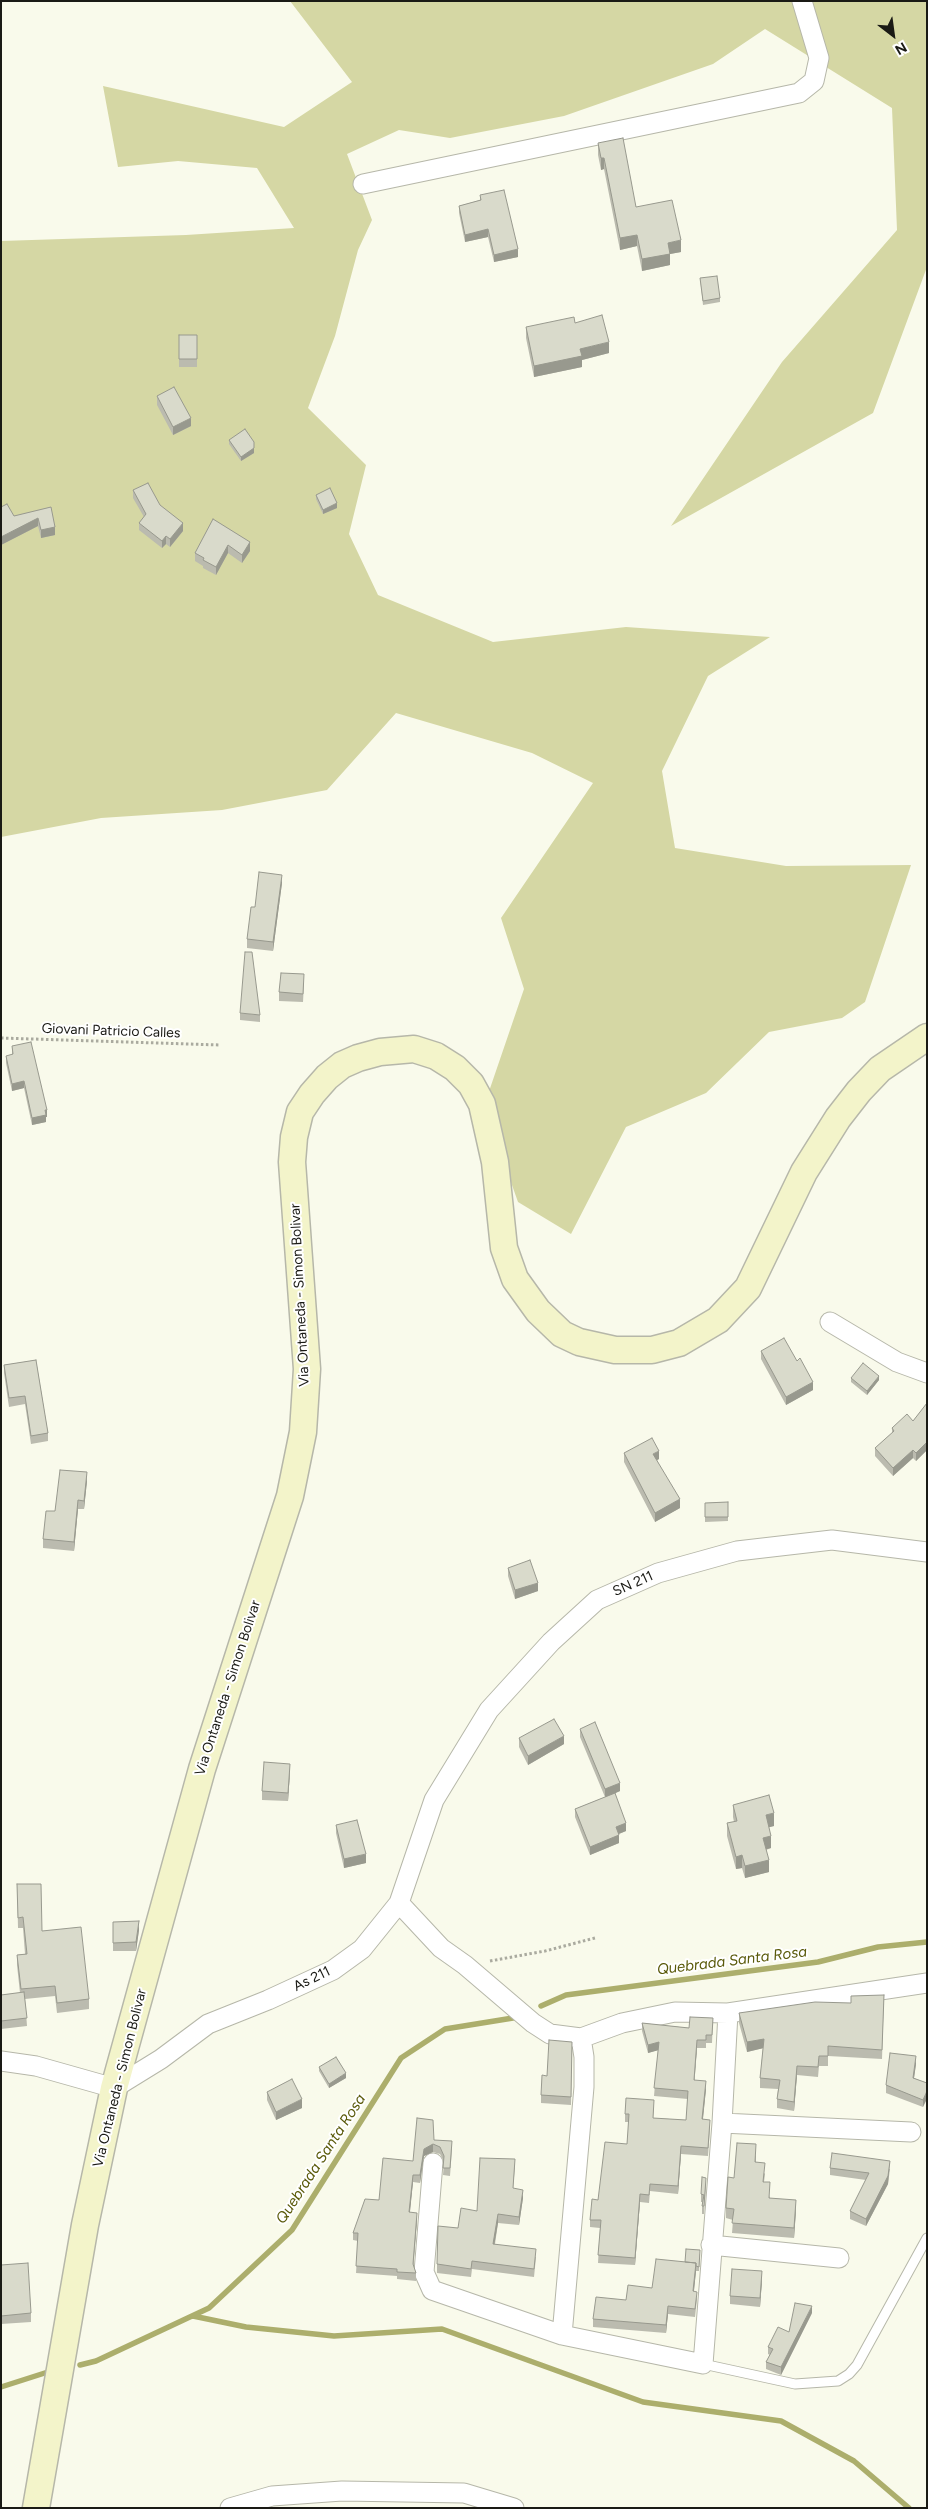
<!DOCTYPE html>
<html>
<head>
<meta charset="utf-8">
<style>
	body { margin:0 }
	#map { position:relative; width:928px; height:2509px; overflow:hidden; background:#f9faeb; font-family:Figtree,sans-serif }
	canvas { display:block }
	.frame { position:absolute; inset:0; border:2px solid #1a1a15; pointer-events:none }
	.north { position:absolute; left:868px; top:10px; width:50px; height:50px; -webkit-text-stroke:4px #fff; paint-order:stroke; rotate:150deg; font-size:14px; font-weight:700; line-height:20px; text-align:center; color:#1a1a15 }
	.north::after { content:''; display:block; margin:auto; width:18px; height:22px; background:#1a1a15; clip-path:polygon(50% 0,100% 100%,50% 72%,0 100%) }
</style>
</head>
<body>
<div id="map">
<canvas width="928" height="2509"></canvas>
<div class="frame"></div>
<div class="north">N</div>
</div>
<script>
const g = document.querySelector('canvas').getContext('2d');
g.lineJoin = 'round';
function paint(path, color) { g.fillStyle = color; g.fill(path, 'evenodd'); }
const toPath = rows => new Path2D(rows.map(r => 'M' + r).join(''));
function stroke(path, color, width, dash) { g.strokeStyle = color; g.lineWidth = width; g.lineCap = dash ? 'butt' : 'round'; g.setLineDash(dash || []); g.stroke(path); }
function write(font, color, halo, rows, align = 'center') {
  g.font = font + ' Figtree,sans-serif'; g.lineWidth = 4; g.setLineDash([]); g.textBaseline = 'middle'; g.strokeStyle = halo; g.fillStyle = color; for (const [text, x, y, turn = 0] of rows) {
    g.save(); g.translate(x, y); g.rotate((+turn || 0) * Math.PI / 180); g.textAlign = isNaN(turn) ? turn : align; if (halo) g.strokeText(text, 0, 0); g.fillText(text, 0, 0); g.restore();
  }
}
paint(toPath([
	[290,1,927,1,927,267,873,413,671,526,782,362,897,230,892,108,765,29,713,64,564,116,450,138,399,130,347,154,372,220,358,250,335,336,308,408,366,465,349,534,378,595,493,642,626,627,770,637,708,676,662,771,675,848,786,866,911,865,865,1002,842,1018,769,1032,706,1093,626,1127,571,1234,518,1202,484,1106,524,989,501,918,593,783,532,753,396,713,327,790,222,810,101,818,1,837,1,241,186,235,294,228,257,168,178,161,118,167,103,86,284,127,352,82]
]), '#d5d7a4');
stroke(toPath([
	[541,2006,566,1995,818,1962,878,1947,927,1942],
	[193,2316,246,2327,334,2336,442,2329,643,2402,781,2421,854,2461,909,2508],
	[80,2365,96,2361,209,2308,292,2230,401,2058,445,2029,513,2018],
	[1,2387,51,2371]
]), '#acae6c', 5.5);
const lane = toPath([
	[703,2364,795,2384,838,2381,849,2374,857,2365,927,2238]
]);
const street = toPath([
	[363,184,799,93,814,81,819,58,802,1],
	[830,1322,897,1362,927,1373],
	[399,1903,441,1948,465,1965,533,2023,550,2034,581,2038,584,2057,584,2087,562,2335],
	[581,2038,622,2023,675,2012,728,2013,927,1983],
	[1,2061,36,2066,114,2088,161,2059,208,2024,268,2000,333,1970,362,1949,399,1903,434,1800,489,1710,551,1642,597,1600,658,1573,737,1551,832,1540,927,1552],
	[722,2123,911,2132],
	[433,2163,424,2272,432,2290,562,2335,703,2364,722,2123,728,2013],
	[711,2245,839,2258],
	[230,2508,272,2496,342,2491,464,2493,514,2508]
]);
const secondary = toPath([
	[36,2508,85,2225,114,2088,202,1769,290,1496,303,1432,307,1369,292,1162,294,1137,300,1112,312,1094,327,1077,342,1065,358,1058,380,1052,414,1049,436,1056,455,1068,471,1084,482,1104,495,1162,504,1248,515,1279,538,1311,562,1334,579,1342,615,1350,652,1350,679,1343,718,1320,748,1288,804,1172,838,1118,859,1091,880,1069,927,1037]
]);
stroke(lane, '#b6b7a9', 11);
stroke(street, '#b6b7a9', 21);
stroke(secondary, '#b6b7a9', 29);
stroke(toPath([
	[1,1038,220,1045],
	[490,1961,545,1951,595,1938]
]), '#aaaa9f', 3, [2.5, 2.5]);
stroke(lane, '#fff', 9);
stroke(street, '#fff', 19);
stroke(secondary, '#f3f4ca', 26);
paint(toPath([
	[598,143,636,207,681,252,670,254,670,265,642,271,637,246,620,250,604,169,601,170,598,155],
	[480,195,518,257,494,262,488,237,465,242,459,213,459,206,480,200],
	[700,278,720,298,720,302,703,305],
	[526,327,609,353,582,360,582,367,534,377,526,338],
	[179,335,197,335,197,367,179,367],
	[157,396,191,426,173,435,157,405],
	[229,440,254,453,241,461,229,444],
	[133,490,160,505,183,531,170,547,166,544,162,548,139,530,139,523,144,517,133,498],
	[316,495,337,508,323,514,316,499],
	[1,507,14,516,51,507,55,535,41,538,38,526,1,545],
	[213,519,250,551,242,563,228,553,216,575,203,568,203,566,195,561,195,553],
	[282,883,273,951,247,948,247,939,255,907],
	[304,983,303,1002,279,1001,279,992],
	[240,1013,260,1015,260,1022,240,1020],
	[12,1046,47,1117,46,1117,46,1122,32,1125,24,1088,12,1091,6,1063,6,1056,12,1055],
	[761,1351,813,1390,786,1405,761,1359],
	[36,1360,48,1433,48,1441,31,1444,25,1404,9,1407,4,1373,4,1365],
	[851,1378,879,1380,867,1395,851,1382],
	[927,1403,927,1450,916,1461,913,1458,893,1476,875,1456,875,1448,892,1433,892,1428,913,1421],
	[624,1453,659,1459,657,1460,680,1508,655,1522,624,1462],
	[87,1481,84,1509,78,1509,74,1551,43,1548,43,1539,55,1511],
	[728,1502,728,1521,705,1522,705,1503],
	[508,1568,538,1591,515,1599,508,1576],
	[580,1729,620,1791,615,1793,626,1831,619,1834,619,1843,590,1855,575,1817,575,1809,605,1797,580,1737],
	[519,1738,564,1744,528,1765,519,1747],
	[290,1772,288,1801,262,1800,262,1791],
	[733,1805,774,1826,769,1827,771,1848,766,1850,769,1872,745,1878,742,1868,736,1869,727,1836,727,1823,734,1822,733,1817],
	[336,1825,366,1863,344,1868,336,1833],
	[17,1884,42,1931,89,1999,89,2009,57,2013,55,1996,25,1999,27,2026,1,2029,1,1995,20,1993,17,1965,17,1955,25,1954,23,1928,18,1928],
	[113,1922,139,1930,136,1951,113,1951],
	[884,1995,882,2059,828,2056,828,2066,819,2066,818,2077,797,2075,794,2111,777,2108,777,2099,778,2089,760,2088,760,2078,763,2048,747,2052,739,2023,739,2013,851,2003],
	[713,2018,712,2043,706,2043,706,2048,697,2048,694,2080,706,2089,703,2119,710,2128,708,2156,681,2154,678,2194,650,2191,649,2203,640,2202,635,2265,598,2263,600,2228,590,2227,590,2220,598,2200,627,2144,629,2122,625,2122,625,2114,654,2108,653,2118,686,2120,688,2099,654,2096,658,2050,648,2053,642,2031,642,2023,689,2028],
	[572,2042,571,2105,541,2103,541,2095,547,2076],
	[916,2064,914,2078,927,2083,923,2107,886,2093,886,2085],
	[319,2067,346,2078,329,2088,319,2071],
	[267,2092,302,2108,276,2120,267,2100],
	[434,2140,452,2149,450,2176,443,2175,444,2162,440,2154,433,2152,424,2156,420,2183,413,2182,410,2212,417,2220,413,2265,416,2273,416,2281,397,2279,397,2276,356,2273,358,2241,353,2240,353,2233,379,2200,413,2161],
	[756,2155,756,2162,765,2174,764,2182,770,2198,796,2210,794,2238,732,2233,733,2220,726,2218,726,2208,734,2178],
	[515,2167,513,2188,523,2198,519,2225,498,2223,495,2244,536,2257,534,2277,472,2269,471,2277,437,2273,437,2264,477,2211],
	[830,2168,890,2169,888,2184,866,2226,850,2219,850,2211,866,2180,830,2175],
	[706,2185,704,2214,702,2214,702,2202,701,2202,701,2194],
	[700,2254,699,2271,696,2271,694,2291,697,2299,695,2317,668,2314,666,2333,593,2327,593,2319,652,2288,685,2262],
	[1,2265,31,2313,31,2322,1,2324],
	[762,2280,760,2307,730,2304,730,2296],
	[812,2313,781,2375,766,2369,766,2362,770,2355,768,2354,768,2347,789,2332]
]), '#bbbbaf');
paint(toPath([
	[601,158,604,158,604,169,601,170],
	[488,229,488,237,465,242,465,235],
	[637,235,637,246,620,250,620,238],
	[681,240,681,252,670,254,670,265,642,271,642,259,668,243],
	[518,249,518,257,494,262,494,255],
	[609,342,609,353,582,360,582,367,534,377,534,366,580,349],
	[191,418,191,426,173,435,173,427],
	[254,448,254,453,241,461,241,457],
	[337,503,337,508,323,514,323,510],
	[38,518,38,526,1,545,1,537],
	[183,523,183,531,170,547,170,539],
	[55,527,55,535,41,538,41,530],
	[166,536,166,544,162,548,162,541],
	[250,542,250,551,242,563,242,555],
	[228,545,228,553,216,575,216,567],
	[282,875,282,883,273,951,273,942],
	[24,1081,24,1088,12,1091,12,1084],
	[45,1110,47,1110,47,1117,46,1117,46,1122,32,1125,32,1118],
	[879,1376,879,1380,867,1395,867,1391],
	[813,1382,813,1390,786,1405,786,1397],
	[927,1442,927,1450,916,1461,916,1453],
	[913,1450,913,1458,893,1476,893,1468],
	[659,1451,659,1459,653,1462,653,1454],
	[87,1472,87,1481,84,1509,84,1501],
	[680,1499,680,1508,655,1522,655,1513],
	[78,1500,78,1509,74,1551,74,1542],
	[538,1583,538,1591,515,1599,515,1590],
	[564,1736,564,1744,528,1765,528,1756],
	[290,1764,290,1772,288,1801,288,1793],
	[620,1783,620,1791,605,1798,605,1789],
	[774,1813,774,1826,766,1828,766,1815],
	[626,1823,626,1831,616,1835,616,1827],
	[619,1835,619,1843,590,1855,590,1847],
	[771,1836,771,1848,763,1850,763,1838],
	[366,1854,366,1863,344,1868,344,1859],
	[742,1855,742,1868,736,1869,736,1857],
	[769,1860,769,1872,745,1878,745,1866],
	[139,1921,139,1930,136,1951,136,1942],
	[764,2039,764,2048,747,2052,747,2042],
	[697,2040,697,2048,694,2088,694,2080],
	[659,2042,659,2050,648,2053,648,2045],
	[916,2056,916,2064,913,2085,913,2078],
	[797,2066,797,2075,794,2111,794,2102],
	[346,2073,346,2078,329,2088,329,2084],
	[706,2081,706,2089,702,2127,702,2119],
	[927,2091,927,2099,923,2107,923,2100],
	[302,2099,302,2108,276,2120,276,2112],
	[433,2144,433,2152,424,2156,420,2183,420,2175,424,2149],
	[681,2146,681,2154,678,2194,678,2186],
	[890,2161,888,2184,866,2226,866,2219],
	[413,2175,413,2182,409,2220,409,2212],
	[523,2190,523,2198,519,2225,519,2217],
	[640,2194,640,2202,635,2265,635,2258],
	[796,2200,796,2210,794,2238,794,2228],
	[417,2213,417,2220,413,2271,413,2264],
	[498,2214,498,2223,493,2252,493,2244],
	[696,2263,696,2271,693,2299,693,2291],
	[762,2271,762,2280,760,2307,760,2298],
	[668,2306,668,2314,666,2333,666,2325],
	[812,2306,812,2313,781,2375,781,2367]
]), '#98998e');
const building = toPath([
	[623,138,636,207,672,200,681,240,668,243,670,254,642,259,637,235,620,238,604,158,601,158,598,143,623,138],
	[504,190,518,249,494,255,488,229,465,235,459,206,481,200,480,195,504,190],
	[717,276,720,298,703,301,700,278,717,276],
	[602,315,609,342,580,349,582,356,534,366,526,327,574,317,575,323,602,315],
	[179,335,197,335,197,359,179,359,179,335],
	[174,387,191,418,173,427,157,396,174,387],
	[245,429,254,442,254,448,241,457,229,440,245,429],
	[148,483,160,505,183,523,170,539,166,536,162,541,139,523,146,514,133,490,148,483],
	[330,488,337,503,323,510,316,495,330,488],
	[7,504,14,516,51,507,55,527,41,530,38,518,1,537,1,507,7,504],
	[213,519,250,542,242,555,228,545,216,567,203,560,204,558,195,553,213,519],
	[259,872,282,875,273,942,247,939,251,907,255,907,259,872],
	[245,952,252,952,260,1015,240,1013,245,952],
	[281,973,304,974,303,994,279,992,281,973],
	[31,1042,47,1110,45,1110,46,1115,32,1118,24,1081,12,1084,6,1056,13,1054,12,1046,31,1042],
	[784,1338,797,1361,800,1358,813,1382,786,1397,761,1351,784,1338],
	[36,1360,48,1433,31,1436,25,1396,9,1398,4,1365,36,1360],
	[863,1363,879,1376,867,1391,851,1378,863,1363],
	[927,1403,927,1442,916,1453,913,1450,893,1468,875,1448,894,1431,892,1428,907,1414,913,1421,927,1403],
	[652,1438,659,1451,653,1454,680,1499,655,1513,624,1453,652,1438],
	[60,1470,87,1472,84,1501,78,1500,74,1542,43,1539,46,1511,55,1511,60,1470],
	[728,1502,728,1517,705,1517,705,1503,728,1502],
	[530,1560,538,1583,515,1590,508,1568,530,1560],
	[554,1719,564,1736,528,1756,519,1738,554,1719],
	[595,1722,620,1783,605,1789,580,1729,595,1722],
	[264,1762,290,1764,288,1793,262,1791,264,1762],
	[615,1793,626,1823,616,1827,619,1835,590,1847,575,1809,615,1793],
	[769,1795,774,1813,766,1815,771,1836,763,1838,769,1860,745,1866,742,1855,736,1857,727,1823,737,1821,733,1805,769,1795],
	[357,1820,366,1854,344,1859,336,1825,357,1820],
	[17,1884,41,1884,42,1931,81,1927,89,1999,57,2003,55,1986,21,1989,17,1955,27,1954,23,1917,18,1918,17,1884],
	[139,1921,136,1942,113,1943,113,1922,139,1921],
	[24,1992,27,2018,1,2021,1,1995,24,1992],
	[884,1995,882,2050,828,2046,828,2056,819,2056,818,2067,797,2066,794,2102,777,2099,780,2080,760,2078,764,2039,747,2042,739,2013,815,2002,851,2003,851,1996,884,1995],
	[690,2017,713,2018,712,2035,706,2035,706,2040,697,2040,694,2080,706,2081,702,2119,710,2120,708,2148,681,2146,678,2186,650,2184,649,2195,640,2194,635,2258,598,2255,601,2220,590,2220,592,2199,598,2200,605,2142,627,2144,629,2114,625,2114,626,2098,654,2100,653,2118,686,2120,688,2091,654,2088,659,2042,648,2045,642,2023,689,2028,690,2017],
	[549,2040,572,2042,571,2097,541,2095,542,2075,547,2076,549,2040],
	[890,2053,916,2056,913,2078,927,2083,927,2091,923,2100,886,2085,890,2053],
	[336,2057,346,2073,329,2084,319,2067,336,2057],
	[292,2079,302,2099,276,2112,267,2092,292,2079],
	[417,2118,433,2120,434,2140,452,2141,450,2168,443,2168,444,2156,440,2147,433,2144,424,2149,420,2175,413,2175,409,2212,417,2213,413,2264,416,2273,397,2272,397,2269,356,2266,358,2233,353,2233,365,2199,379,2200,383,2158,413,2161,417,2118],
	[737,2143,756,2144,755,2162,765,2163,763,2182,770,2182,769,2198,796,2200,794,2228,732,2223,734,2209,726,2208,728,2177,734,2178,737,2143],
	[832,2153,890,2161,888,2176,866,2219,850,2211,869,2173,830,2168,832,2153],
	[480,2158,515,2159,513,2188,523,2190,519,2217,498,2214,493,2244,536,2249,534,2269,472,2261,471,2269,437,2264,438,2226,458,2228,461,2208,477,2211,480,2158],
	[702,2177,706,2178,704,2206,702,2206,704,2195,701,2194,702,2177],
	[686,2249,700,2250,699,2267,696,2266,696,2263,685,2262,686,2249],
	[656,2259,696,2263,693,2291,697,2292,695,2309,668,2306,666,2325,593,2319,596,2297,626,2300,628,2285,652,2288,656,2259],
	[28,2263,31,2313,1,2316,1,2265,28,2263],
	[732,2269,762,2271,760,2298,730,2296,732,2269],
	[795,2303,812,2306,781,2367,766,2362,773,2349,768,2347,778,2327,789,2332,795,2303]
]);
paint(building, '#d9dacb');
stroke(building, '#98998e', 1);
write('14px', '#1a1a15', '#fff', [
	["Giovani Patricio Calles",111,1031,2],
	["Via Ontaneda - Simon Bolivar",300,1295,-93],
	["SN 211",633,1584,-24],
	["Via Ontaneda - Simon Bolivar",228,1688,-72],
	["As 211",312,1979,-26],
	["Via Ontaneda - Simon Bolivar",120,2078,-76]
]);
write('italic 15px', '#5a5a0a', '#fff', [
	["Quebrada Santa Rosa",732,1961,-7],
	["Quebrada Santa Rosa",321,2159,-57]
]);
</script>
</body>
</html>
